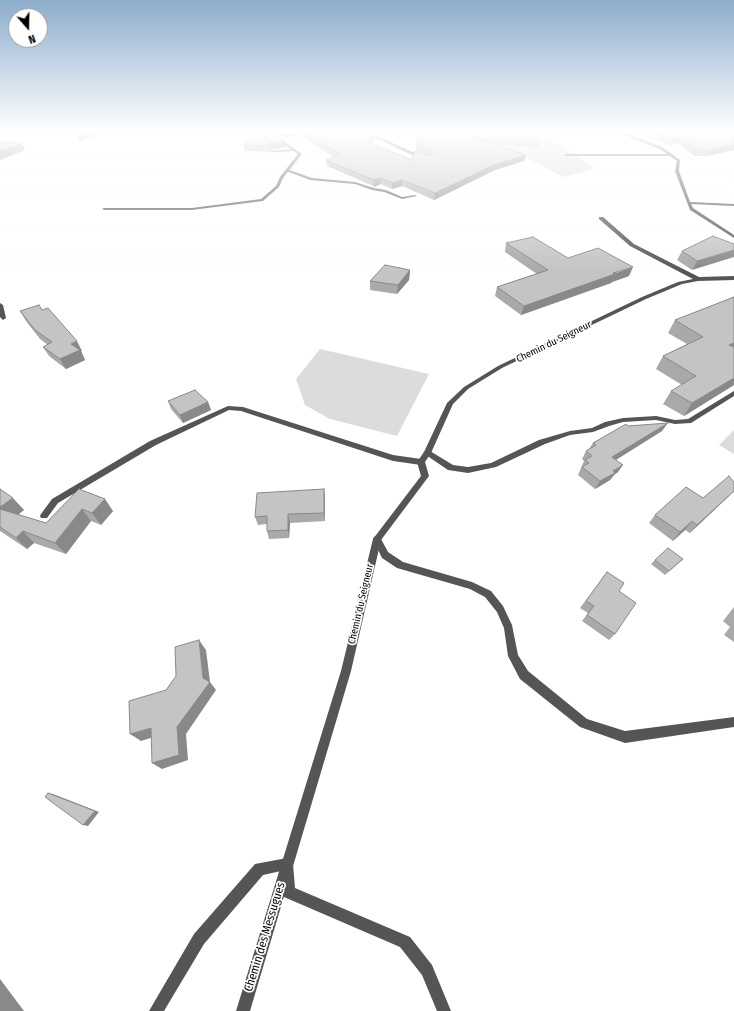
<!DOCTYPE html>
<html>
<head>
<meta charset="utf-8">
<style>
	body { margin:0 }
	#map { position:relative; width:734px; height:1011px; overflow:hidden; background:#fff; font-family:"Fira Sans Condensed",sans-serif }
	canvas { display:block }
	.north { position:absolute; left:8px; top:8px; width:40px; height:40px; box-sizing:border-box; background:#fff; border:1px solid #999; border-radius:50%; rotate:160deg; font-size:11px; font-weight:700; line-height:16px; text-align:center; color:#000 }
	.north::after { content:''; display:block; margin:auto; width:14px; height:18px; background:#000; clip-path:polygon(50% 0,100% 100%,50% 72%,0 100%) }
</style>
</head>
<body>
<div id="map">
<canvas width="734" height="1011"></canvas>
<div class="north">N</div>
</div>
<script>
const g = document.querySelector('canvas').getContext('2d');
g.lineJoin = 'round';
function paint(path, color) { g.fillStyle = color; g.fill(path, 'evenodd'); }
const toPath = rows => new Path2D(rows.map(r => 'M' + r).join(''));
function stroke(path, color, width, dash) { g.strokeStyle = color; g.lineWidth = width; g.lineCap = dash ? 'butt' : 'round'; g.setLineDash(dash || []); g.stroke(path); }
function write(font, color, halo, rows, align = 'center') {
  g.font = font + ' "Fira Sans Condensed",sans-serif'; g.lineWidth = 3.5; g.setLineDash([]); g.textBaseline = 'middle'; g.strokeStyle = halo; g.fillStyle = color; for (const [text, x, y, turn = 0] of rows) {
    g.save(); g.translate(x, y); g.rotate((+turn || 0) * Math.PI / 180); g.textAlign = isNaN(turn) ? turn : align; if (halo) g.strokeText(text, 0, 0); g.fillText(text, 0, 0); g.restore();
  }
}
paint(toPath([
	[473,130,536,130,594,167,591,170,563,177],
	[320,349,429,374,397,436,330,419,305,405,296,379],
	[734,430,734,454,719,445]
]), '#dcdcdc');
paint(toPath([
	[313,130,321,130,287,137,271,135,287,135,313,130],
	[360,130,364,130,426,158,423,159,403,151,360,130],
	[295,149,296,151,271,152,269,151,295,149],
	[287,169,312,178,355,182,374,188,386,190,402,197,415,195,417,196,402,199,384,192,372,190,355,184,310,180,286,171,287,169],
	[0,303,3,305,6,318,3,320,0,317,0,303],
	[734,391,734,396,691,423,675,424,656,420,623,422,609,426,593,432,570,435,545,444,496,467,468,473,448,470,423,453,427,450,430,451,453,465,468,467,491,463,539,440,570,431,592,428,605,422,623,418,656,416,675,420,688,419,734,391],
	[228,406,243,407,393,455,421,459,425,462,421,465,393,461,241,411,229,410,156,445,58,503,47,518,41,518,40,516,41,514,52,499,150,441,228,406],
	[377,535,380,537,388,552,403,562,472,582,491,591,503,606,512,625,518,655,528,671,587,719,625,731,734,717,734,727,625,743,580,727,520,679,508,656,504,628,497,612,485,597,470,589,397,568,382,558,373,539,374,537,377,535],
	[287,858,291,860,293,864,295,888,410,937,432,965,451,1011,437,1011,422,975,400,947,284,897,282,892,281,871,263,875,204,944,164,1011,149,1011,194,934,255,864,287,858]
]), '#555');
paint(toPath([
	[274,130,277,130,275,135,302,154,283,178,279,187,263,201,192,210,104,210,102,209,104,208,192,208,261,199,276,186,280,177,298,154,272,136,274,130],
	[612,130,617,130,662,147,680,160,679,171,690,202,734,204,734,206,691,204,693,208,734,235,734,238,690,210,675,171,677,161,670,156,566,156,564,155,566,154,667,154,660,149,612,130],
	[599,217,603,217,634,244,699,277,734,276,734,280,698,281,682,284,646,299,502,368,468,389,453,404,431,453,425,462,429,476,381,540,351,671,250,1011,236,1011,341,671,373,539,421,476,417,462,424,452,447,403,464,387,498,366,642,297,678,282,693,279,630,246,599,219,599,217]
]), '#555');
paint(toPath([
	[76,130,115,130,94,137,91,137,79,141],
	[223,130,272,130,272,132,285,147,269,150,269,152,245,151,244,145,255,136,224,136],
	[300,130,381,130,378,135,375,133,375,139,372,144,412,160,416,151,416,145,419,136,411,130,534,130,539,141,538,147,496,145,524,161,495,170,434,200,402,186,392,189,381,184,374,187,371,185,327,166,326,160,334,157,301,136],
	[629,130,734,130,708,156,694,156,679,143,671,145,664,143],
	[713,236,692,270,677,260,682,251],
	[506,243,568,258,629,276,612,282,611,283,521,315,495,296,497,287,537,274,505,252],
	[410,270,409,280,397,294,370,290,370,281],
	[734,297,734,385,684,416,663,404,671,391,682,385,656,369,663,356,687,344,668,333,675,320],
	[42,310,82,351,81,351,85,360,66,369,49,356,43,347,48,345,40,339,26,321,20,311],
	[168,401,208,402,211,410,183,423,171,409],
	[628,426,662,431,616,459,618,472,614,475,610,480,595,489,578,475,584,461,582,459,586,451,589,449,593,443],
	[0,489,24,510,18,515,46,523,79,489,113,511,101,525,91,521,66,554,34,543,27,549,0,531],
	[324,489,325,497,325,521,290,523,289,538,269,539,267,531,267,524,258,525,255,517],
	[730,495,690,533,685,530,673,541,649,523,655,515,703,498],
	[683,559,665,575,651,564,655,560],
	[607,572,619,591,615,634,609,640,582,621,588,613,580,608],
	[734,607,734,642,724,635,730,627,723,621]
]), '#a9a9a9');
paint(toPath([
	[98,130,115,130,94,137,93,132],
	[277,130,299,130,277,134],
	[378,130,381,130,378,135],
	[89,131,91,137,79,141,77,136],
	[375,133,375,139,368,148,368,142],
	[682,137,679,143,671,145,674,139],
	[285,141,285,147,269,150,269,152,268,146,268,143],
	[22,143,25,150,0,160,0,151],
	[734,144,734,150,708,156,711,150],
	[526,155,524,161,495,170,434,200,435,193,496,164],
	[381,178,381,184,374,187,374,180],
	[402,180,402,186,392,189,392,183],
	[734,250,734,257,692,270,697,261],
	[633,267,629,276,612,282,611,283,521,315,524,306],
	[410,270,409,280,397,294,398,285],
	[77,341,82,351,81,351,85,360,66,369,60,359,71,344],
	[734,343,734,352,729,345],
	[734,378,734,385,684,416,692,403],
	[208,402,211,410,183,423,180,415],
	[668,423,662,431,608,465,612,457],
	[623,465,618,472,614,475,610,480,595,489,600,481,613,471],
	[324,489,325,497,325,521,324,513],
	[734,491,730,495,690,533,697,525],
	[13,498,24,510,10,520,0,511,0,507],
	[105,499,113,511,101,525,92,513],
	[82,509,91,521,66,554,55,543],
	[288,514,290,523,289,538,288,530],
	[692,521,685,530,673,541,680,532],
	[23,531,34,543,27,549,16,538],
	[199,640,206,650,210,682,216,690,186,734,188,760,162,769,152,763,177,727,203,678],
	[151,728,160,735,141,741,130,734],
	[48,793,53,794,99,812,88,826,83,825],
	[0,979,24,1011,0,1011]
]), '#898989');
const building = toPath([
	[76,130,98,130,93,132,89,131,77,136,76,130],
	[261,130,270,130,285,141,268,143,268,146,244,145,261,130],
	[301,130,369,130,375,133,368,142,412,160,415,151,428,156,433,154,432,152,416,145,420,131,419,130,534,130,539,141,476,138,526,155,496,164,435,193,402,180,392,183,381,178,374,180,326,160,340,154,301,130],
	[647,130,734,130,734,144,711,150,697,149,682,137,674,139,666,137,647,130],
	[0,142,22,143,0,151,0,142],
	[713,236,734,244,734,250,697,261,682,251,713,236],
	[533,237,568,258,598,248,633,267,613,273,615,274,524,306,497,287,548,270,506,243,533,237],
	[385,265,410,270,398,285,370,281,385,265],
	[734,297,734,343,729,345,734,347,734,378,692,403,671,391,696,376,663,356,703,337,675,320,734,297],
	[39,305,42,310,48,308,77,341,71,344,80,350,60,359,43,347,52,342,35,330,20,311,39,305],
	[195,390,208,402,180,415,168,401,195,390],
	[668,423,612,457,623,465,613,471,615,473,600,481,582,467,589,463,585,460,592,456,586,451,596,445,593,443,626,424,628,426,668,423],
	[729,476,734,482,734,491,697,525,692,521,680,532,655,515,686,487,703,498,729,476],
	[0,489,13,498,0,507,0,489],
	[79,489,105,499,92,513,82,509,55,543,23,531,16,538,0,527,0,509,46,523,79,489],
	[324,489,324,513,288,514,288,530,267,531,267,516,255,517,257,493,324,489],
	[668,548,683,559,669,571,655,560,668,548],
	[607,572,624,583,619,591,636,603,615,634,587,615,594,606,586,601,607,572],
	[199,640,203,678,210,682,177,727,179,755,152,763,151,728,130,734,129,701,166,690,176,676,175,647,199,640],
	[48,793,95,811,83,825,45,797,48,793]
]);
paint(building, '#c4c4c4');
stroke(building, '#898989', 1);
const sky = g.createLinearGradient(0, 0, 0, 272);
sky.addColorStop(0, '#8cadcc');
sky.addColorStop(0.48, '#fff');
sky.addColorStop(1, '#ffffff00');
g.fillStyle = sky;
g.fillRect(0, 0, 734, 272);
write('10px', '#000', '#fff', [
	["Chemin du Seigneur",554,342,-26],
	["Chemin du Seigneur",361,604,-77]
]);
write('12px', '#000', '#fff', [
	["Chemin des Messugues",265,937,-73]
]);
</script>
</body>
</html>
